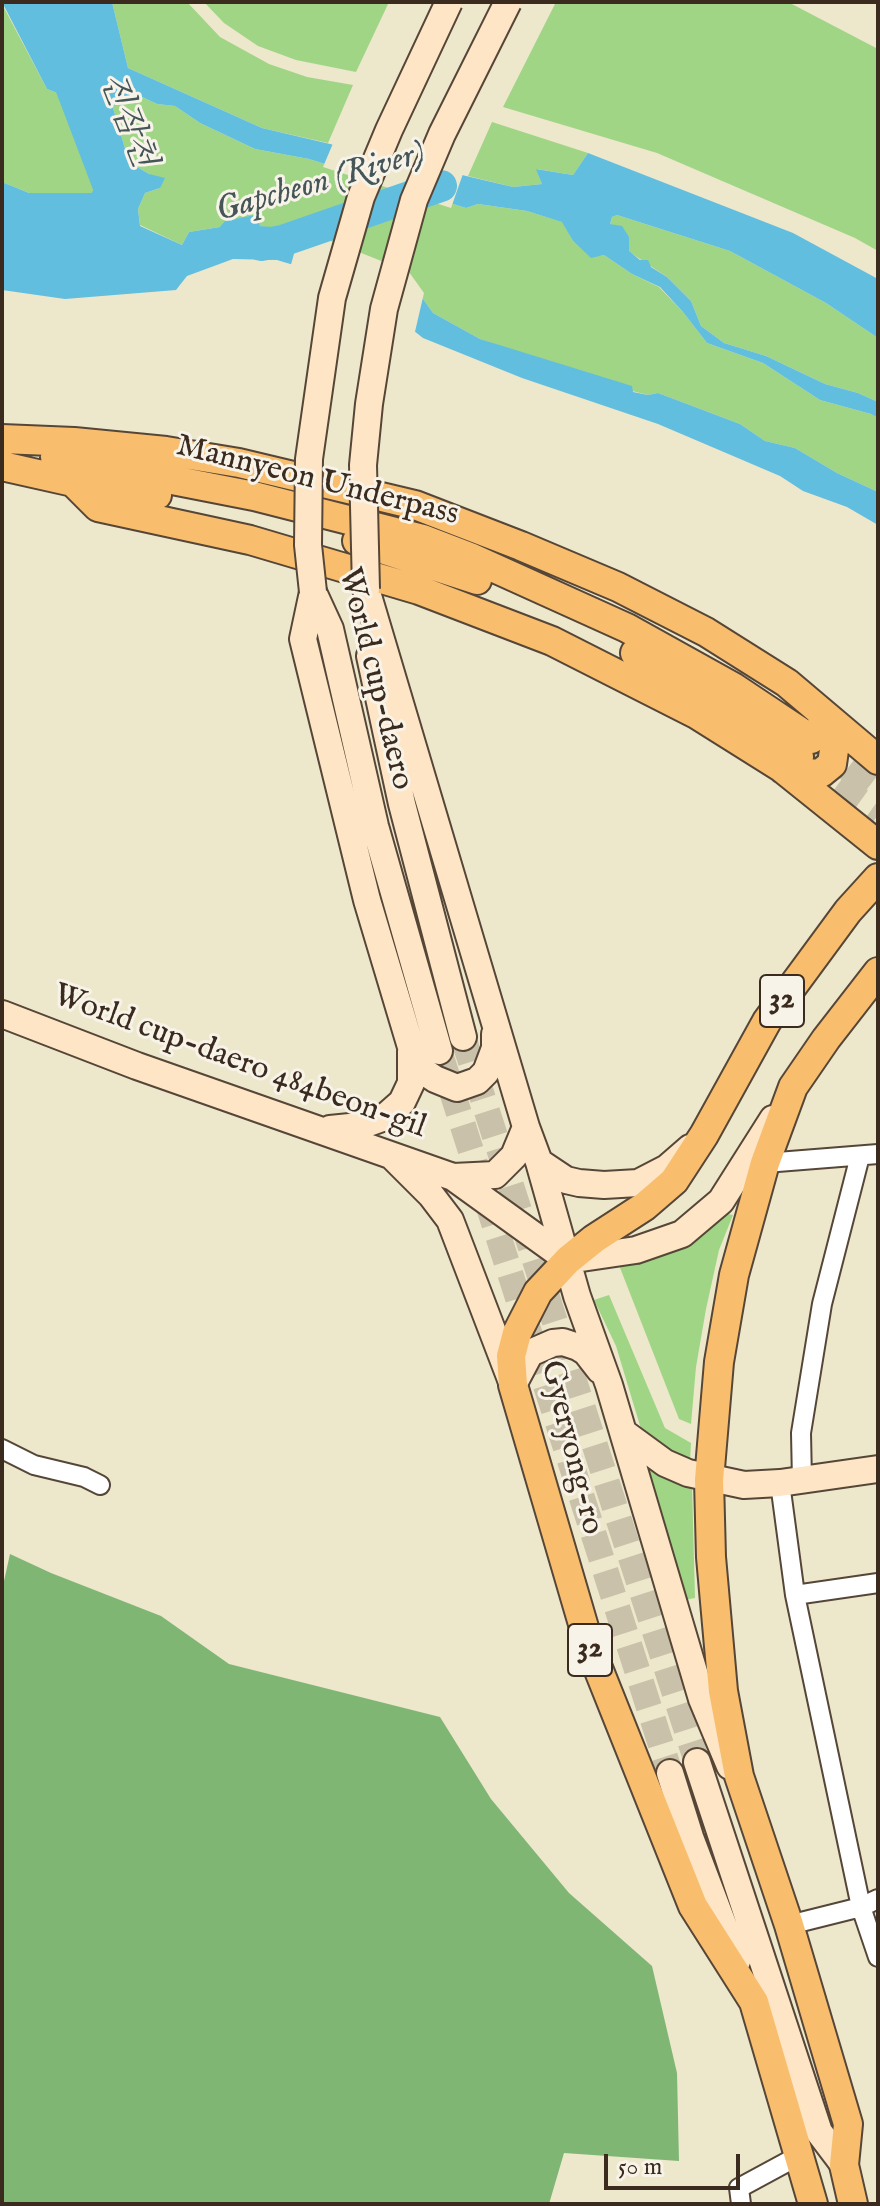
<!DOCTYPE html>
<html>
<head>
<meta charset="utf-8">
<style>
	body { margin:0 }
	#map { position:relative; width:880px; height:2206px; overflow:hidden; background:#ede7cc; font-family:"IM FELL English",serif }
	canvas { display:block }
	.frame { position:absolute; inset:0; border:4px solid #3b2a1e; pointer-events:none }
	.scale { position:absolute; left:604px; top:2154px; width:136px; height:36px; box-sizing:border-box; border:4px solid #3b2a1e; border-top:0; padding-left:10px; font-size:24px; line-height:28px; white-space:nowrap; color:#3b2a1e; -webkit-text-stroke:6px #f7f3e8; paint-order:stroke }
</style>
</head>
<body>
<div id="map">
<canvas width="880" height="2206"></canvas>
<div class="frame"></div>
<div class="scale">50 m</div>
</div>
<script>
const g = document.querySelector('canvas').getContext('2d');
g.lineJoin = 'round';
function paint(path, color) { g.fillStyle = color; g.fill(path, 'evenodd'); }
const toPath = rows => new Path2D(rows.map(r => 'M' + r).join(''));
function stroke(path, color, width, dash) { g.strokeStyle = color; g.lineWidth = width; g.lineCap = dash ? 'butt' : 'round'; g.setLineDash(dash || []); g.stroke(path); }
function write(font, color, halo, rows, align = 'center') {
  g.font = font + ' "IM FELL English","Noto Serif KR",serif'; g.lineWidth = 6; g.setLineDash([]); g.textBaseline = 'middle'; g.strokeStyle = halo; g.fillStyle = color; for (const [text, x, y, turn = 0] of rows) {
    g.save(); g.translate(x, y); g.rotate((+turn || 0) * Math.PI / 180); g.textAlign = isNaN(turn) ? turn : align; if (halo) g.strokeText(text, 0, 0); g.fillText(text, 0, 0); g.restore();
  }
}
paint(toPath([
	[112,2,187,2,220,37,269,64,307,77,353,85,328,143,262,128,128,68],
	[204,2,389,2,356,72,296,60,258,46,224,23],
	[556,2,788,2,878,49,878,251,855,238,657,153,503,107],
	[2,4,47,89,93,107,100,182,91,193,29,193,2,182],
	[138,95,157,104,175,106,200,123,255,149,309,159,466,208,478,204,527,211,563,222,573,241,591,257,604,255,632,274,659,287,683,312,707,343,763,363,820,400,871,414,878,418,878,492,837,473,795,448,765,441,740,424,658,393,648,395,632,391,480,339,433,313,406,275,275,229,260,226,220,227,189,232,182,245,140,225,138,209,145,193,160,188,149,174,129,162,113,108,121,97],
	[492,122,588,153,573,175,537,169,542,184,513,187,468,176],
	[617,215,730,251,826,303,878,338,878,402,858,393,825,384,766,356,724,343,701,326,691,301,667,277,628,251,629,237,610,224,612,217],
	[723,1213,733,1215,719,1250,706,1309,696,1367,691,1424,679,1419,617,1260],
	[609,1295,665,1428,691,1443,690,1461,685,1465,647,1440,641,1429,616,1346,594,1300],
	[648,1460,692,1485,695,1598,684,1600,643,1468]
]), '#a0d586');
paint(toPath([
	[10,1554,51,1573,161,1616,229,1664,440,1717,491,1799,569,1893,652,1966,677,2073,679,2161,564,2153,549,2204,2,2204,2,1590]
]), '#80b673');
paint(toPath([
	[2,2,112,2,128,68,262,128,513,187,542,184,536,169,573,175,588,153,793,233,878,279,878,338,826,303,730,251,617,215,612,217,610,224,622,226,629,237,629,251,640,260,648,260,651,267,667,277,691,301,701,326,724,343,766,356,825,384,858,393,878,402,878,418,871,414,820,400,763,363,707,343,683,312,660,287,632,274,604,255,591,258,573,241,562,222,527,211,478,204,466,208,309,159,255,149,200,123,175,106,157,104,138,95,121,97,113,108,129,162,149,174,165,178,160,188,145,193,138,209,140,226,182,245,189,232,220,227,225,221,255,215,260,226,292,229,406,275,433,313,480,339,632,386,633,392,648,395,658,393,740,424,765,441,795,448,837,473,878,492,878,525,847,507,803,491,780,476,658,424,522,378,423,338,353,283,277,260,233,259,187,276,176,290,65,299,2,290,2,182,29,193,91,193,100,182,93,107,47,89]
]), '#61bedf');
paint(toPath([
	[334,141,464,171,451,208,323,167],
	[301,229,409,272,424,293,414,336,351,286,290,268]
]), '#ede7cc');
stroke(toPath([
	[39,2,113,197],
	[261,245,282,241,441,186]
]), '#61bedf', 32);
stroke(toPath([
	[463,1037,697,1762],
	[439,1051,670,1773]
]), '#c9c1a9', 26, [26, 13]);
stroke(toPath([
	[815,742,878,790],
	[803,761,878,815]
]), '#c9c1a9', 28, [28, 14]);
const street = toPath([
	[765,1163,878,1154],
	[2,1449,34,1465,84,1477,100,1485],
	[802,1481,801,1433,822,1304,860,1156],
	[780,1483,795,1595,861,1907,878,1957],
	[795,1595,878,1583],
	[789,1925,861,1907,878,1899],
	[741,2204,739,2188,800,2155]
]);
const secondary = toPath([
	[366,589,526,1127,539,1162,577,1296,609,1385,702,1699,730,1766],
	[313,592,303,639,367,900,411,1047,423,1071,435,1079,457,1088,477,1081,486,1072,495,1048,495,1034],
	[313,592,330,629,375,826,439,1051],
	[370,656,402,804,463,1037],
	[2,1014,137,1066,453,1177,568,1260,636,1250,682,1234,721,1201,773,1119],
	[330,1129,360,1126,385,1117,402,1102,411,1083,411,1051],
	[394,1158,431,1195,450,1220,512,1382],
	[539,1162,566,1180,579,1183,604,1185,638,1183,667,1168,690,1148],
	[453,1177,495,1175,514,1156,526,1127],
	[513,1385,530,1353,553,1343,563,1342,578,1347,586,1352,600,1370],
	[624,1433,665,1463,688,1473,744,1485,780,1483,878,1469],
	[697,1762,819,2132,844,2165],
	[670,1773,690,1837,737,1961]
]);
const primary = toPath([
	[2,439,74,442,166,451,239,463,415,505,521,546,618,587,706,632,787,683,878,760],
	[55,457,254,496,423,539,470,557,627,628,733,687,811,739],
	[2,466,73,482,157,495],
	[73,482,98,507,250,540,419,590,552,641,696,714,782,768,878,845],
	[357,541,477,580],
	[635,653,710,696,799,757],
	[783,769,804,774,821,773,832,764,835,743,831,729,821,714],
	[813,2204,754,2002,693,1906,590,1648,513,1385,511,1356,517,1333,538,1292,568,1260,594,1239,645,1206,674,1181,704,1135,767,1021,848,911,878,878],
	[853,2204,844,2165,848,2124,789,1925,739,1776,723,1691,711,1557,709,1480,719,1362,734,1275,765,1163,793,1087,826,1039,878,972]
]);
stroke(street, '#564638', 22);
stroke(secondary, '#564638', 30);
stroke(primary, '#564638', 32);
stroke(street, '#fff', 18);
stroke(secondary, '#fde5c5', 26);
stroke(primary, '#f9be6d', 28);
const secondaryBridge = toPath([
	[366,589,363,465,369,404,384,309,414,200,442,134,508,2],
	[313,592,308,545,309,459,332,298,361,197,389,130,449,2]
]);
stroke(secondaryBridge, '#564638', 30, []);
stroke(secondaryBridge, '#fde5c5', 26);
for (const [x, y, w] of [
	[782,1001,44],
	[590,1650,44]
]) { const box = new Path2D(); box.roundRect(x - w / 2, y - 26, w, 52, 6); g.fillStyle = '#f7f3e8'; g.fill(box); stroke(box, '#3b2a1e', 2); }
write('bold 30px', '#3b2a1e', null, [
	["32",782,1001],
	["32",590,1650]
]);
write('32px', '#3b2a1e', '#f7f3e8', [
	["Mannyeon Underpass",317,482,14],
	["World cup-daero",374,679,76],
	["World cup-daero 484beon-gil",239,1063,20],
	["Gyeryong-ro",570,1448,76]
]);
write('italic 34px', '#465658', '#f7f3e8', [
	["진잠천",125,121,69],
	["Gapcheon (River)",321,184,-16]
]);
</script>
</body>
</html>
